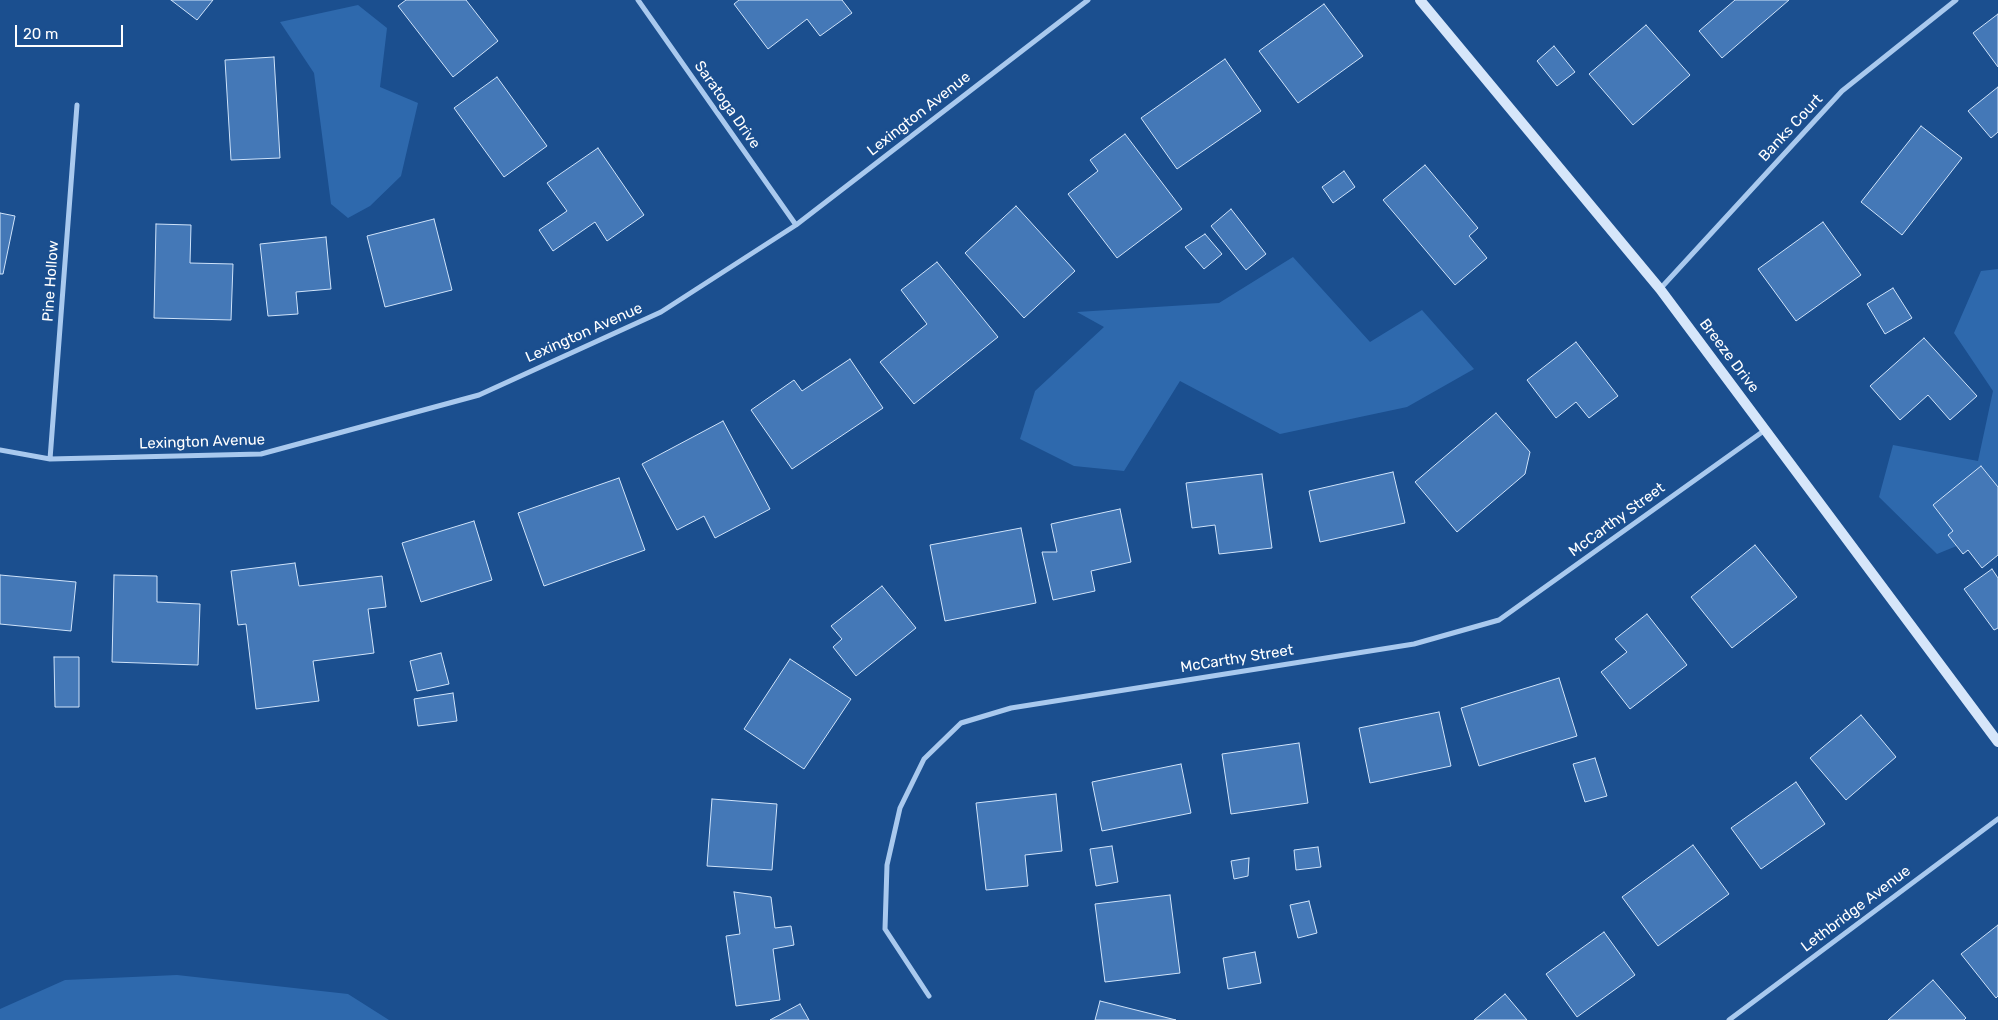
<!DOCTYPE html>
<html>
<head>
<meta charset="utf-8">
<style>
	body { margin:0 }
	#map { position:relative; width:1998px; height:1020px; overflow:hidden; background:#1b4f8f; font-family:Rubik,sans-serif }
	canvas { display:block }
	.scale { position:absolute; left:15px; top:25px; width:108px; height:22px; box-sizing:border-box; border:2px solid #fff; border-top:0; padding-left:6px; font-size:15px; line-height:18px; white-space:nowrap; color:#fff; -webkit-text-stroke:4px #1b4f8f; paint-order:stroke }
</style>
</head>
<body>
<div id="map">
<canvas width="1998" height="1020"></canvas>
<div class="scale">20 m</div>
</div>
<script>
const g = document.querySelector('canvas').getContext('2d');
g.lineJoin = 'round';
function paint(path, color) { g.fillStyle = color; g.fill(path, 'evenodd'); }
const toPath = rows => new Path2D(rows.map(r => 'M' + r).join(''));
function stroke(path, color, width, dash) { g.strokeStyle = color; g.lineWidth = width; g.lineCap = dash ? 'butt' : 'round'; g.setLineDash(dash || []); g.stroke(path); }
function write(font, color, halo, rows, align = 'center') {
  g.font = font + ' Rubik,sans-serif'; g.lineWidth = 5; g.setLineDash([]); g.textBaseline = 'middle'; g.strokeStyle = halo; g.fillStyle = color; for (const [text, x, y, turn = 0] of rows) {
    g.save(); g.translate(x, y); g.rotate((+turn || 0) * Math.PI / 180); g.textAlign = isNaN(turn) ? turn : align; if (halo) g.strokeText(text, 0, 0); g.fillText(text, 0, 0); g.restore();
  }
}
paint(toPath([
	[358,5,387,28,380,87,418,103,401,176,370,206,348,218,331,204,314,73,280,22],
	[1293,257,1370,342,1422,310,1474,369,1407,407,1280,434,1180,381,1124,471,1074,466,1020,439,1035,391,1104,327,1077,312,1219,303],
	[1998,269,1998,529,1937,554,1879,497,1893,445,1978,461,1993,391,1954,333,1981,271],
	[177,975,348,994,389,1020,0,1020,0,1009,65,980]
]), '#2e69ad');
const building = toPath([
	[171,0,213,0,197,20,171,0],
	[406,0,466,0,498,41,453,77,398,6,406,0],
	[739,0,842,0,852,13,820,36,807,19,768,49,734,4,739,0],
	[1735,0,1789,0,1722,58,1699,31,1735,0],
	[1324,4,1363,56,1298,103,1259,51,1324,4],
	[1998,14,1998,67,1973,33,1998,14],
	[1646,25,1690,75,1633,125,1589,74,1646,25],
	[1554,46,1575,72,1557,86,1537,61,1554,46],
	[274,57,280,158,231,160,225,60,274,57],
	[1225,59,1261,111,1177,169,1141,118,1225,59],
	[497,77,547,146,504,177,454,108,497,77],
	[1998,87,1998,132,1991,138,1968,111,1998,87],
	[1921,126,1962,158,1902,235,1861,202,1921,126],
	[1125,134,1182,209,1117,258,1068,194,1098,171,1090,160,1125,134],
	[598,148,644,215,607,241,595,222,553,251,539,230,567,211,547,183,598,148],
	[1425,165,1478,228,1469,236,1487,258,1455,285,1383,200,1425,165],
	[1344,171,1355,187,1333,203,1322,187,1344,171],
	[1016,206,1075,271,1024,318,965,253,1016,206],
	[1231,209,1266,254,1246,270,1211,226,1231,209],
	[0,213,15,216,3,274,0,274,0,213],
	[434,219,452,290,385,307,367,236,434,219],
	[1823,222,1861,275,1796,321,1758,269,1823,222],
	[156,224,191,225,190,263,233,264,231,320,154,318,156,224],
	[1205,234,1222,254,1204,269,1185,247,1205,234],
	[326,237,331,289,296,292,298,314,268,316,260,244,326,237],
	[937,262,998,337,914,404,880,362,927,324,901,290,937,262],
	[1893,288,1912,318,1885,334,1867,304,1893,288],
	[1924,338,1977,396,1950,420,1928,395,1900,420,1870,386,1924,338],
	[1576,342,1618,396,1589,418,1576,402,1556,418,1527,380,1576,342],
	[850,359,883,408,792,469,751,410,794,380,802,391,850,359],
	[1496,413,1530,452,1525,474,1457,532,1415,482,1496,413],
	[723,421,770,509,715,538,704,516,677,530,642,464,723,421],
	[1981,466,1998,487,1998,555,1982,568,1968,550,1963,554,1948,535,1953,531,1933,505,1981,466],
	[1393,472,1405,523,1320,542,1309,491,1393,472],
	[1262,474,1272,548,1219,554,1215,525,1192,528,1186,483,1262,474],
	[619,478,645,550,544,586,518,513,619,478],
	[1120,509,1131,562,1091,571,1095,591,1053,600,1042,552,1057,552,1051,524,1120,509],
	[474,521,492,580,421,602,402,543,474,521],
	[1021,528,1036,603,945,621,930,545,1021,528],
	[1755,545,1797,597,1732,648,1691,597,1755,545],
	[295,563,299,586,382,576,386,607,368,609,374,653,313,661,319,701,256,709,246,624,238,625,231,571,295,563],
	[1992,569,1998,578,1998,628,1994,630,1964,589,1992,569],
	[0,575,76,582,71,631,0,624,0,575],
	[114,575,157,576,157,602,200,604,198,665,112,662,114,575],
	[882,586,916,628,856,676,833,647,842,639,831,626,882,586],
	[1647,614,1687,665,1630,709,1601,672,1627,652,1615,639,1647,614],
	[441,653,449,684,417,691,410,661,441,653],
	[54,657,79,657,79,707,55,707,54,657],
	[790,659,851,699,804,769,744,729,790,659],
	[1559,678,1577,736,1479,766,1461,708,1559,678],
	[453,693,457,721,418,726,414,699,453,693],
	[1439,712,1451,766,1370,783,1359,728,1439,712],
	[1861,715,1896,757,1846,800,1810,758,1861,715],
	[1299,743,1308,803,1231,814,1222,754,1299,743],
	[1595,758,1607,796,1585,802,1573,764,1595,758],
	[1181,764,1191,813,1102,831,1092,782,1181,764],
	[1796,782,1825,824,1761,869,1731,828,1796,782],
	[1056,794,1062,851,1025,855,1028,886,986,890,976,803,1056,794],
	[712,799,777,804,772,870,707,866,712,799],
	[1693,845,1729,894,1658,946,1622,897,1693,845],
	[1112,846,1118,882,1096,886,1090,849,1112,846],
	[1318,847,1321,867,1296,870,1294,850,1318,847],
	[1249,858,1248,876,1234,879,1231,861,1249,858],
	[734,892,771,897,775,928,791,926,794,945,773,949,780,1000,736,1006,726,936,740,934,734,892],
	[1170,895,1180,973,1105,982,1095,904,1170,895],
	[1309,901,1317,933,1298,938,1290,905,1309,901],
	[1998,925,1998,996,1996,998,1961,954,1998,925],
	[1604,932,1635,975,1577,1017,1546,974,1604,932],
	[1255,952,1261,983,1228,989,1223,958,1255,952],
	[1933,980,1966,1018,1964,1020,1888,1020,1933,980],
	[1505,994,1527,1020,1474,1020,1505,994],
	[1100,1001,1176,1020,1095,1020,1100,1001],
	[800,1004,809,1020,770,1020,800,1004]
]);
paint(building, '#4478b7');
stroke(building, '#cfe3fa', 1);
stroke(toPath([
	[638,0,796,225],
	[1660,289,1842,91,1956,0],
	[0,450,50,459,261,454,479,395,661,312,796,225,1088,0],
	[50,459,77,105],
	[929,996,885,929,887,865,900,808,924,759,961,723,1011,708,1414,644,1499,620,1765,430],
	[1729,1020,1998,819]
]), '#a9c9ee', 5);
stroke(toPath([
	[1420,0,1660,289,1998,742]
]), '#d6e6fa', 10);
write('15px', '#fff', '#1b4f8f', [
	["Saratoga Drive",727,105,55],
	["Lexington Avenue",919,114,-38],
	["Banks Court",1791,128,-47],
	["Pine Hollow",51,281,-86],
	["Lexington Avenue",584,333,-24],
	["Breeze Drive",1729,356,53],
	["Lexington Avenue",202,442,-2],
	["McCarthy Street",1617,520,-36],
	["McCarthy Street",1237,659,-9],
	["Lethbridge Avenue",1856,909,-37]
]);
</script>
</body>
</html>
